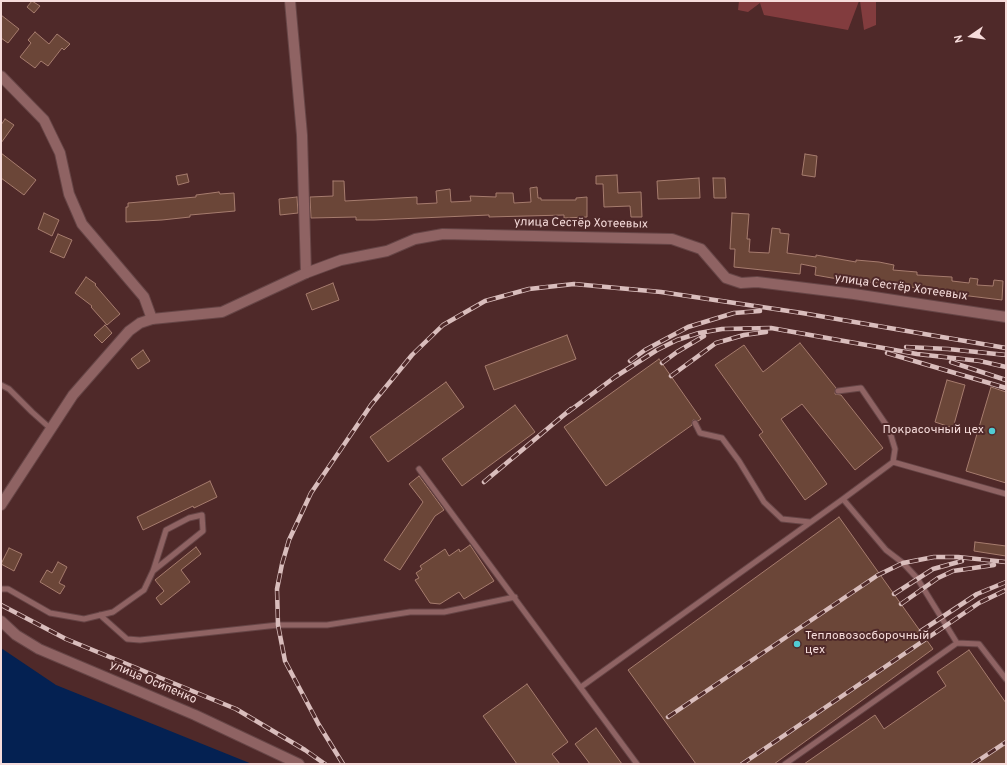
<!DOCTYPE html>
<html>
<head>
<meta charset="utf-8">
<style>
	body { margin:0 }
	#map { position:relative; width:1007px; height:765px; overflow:hidden; background:#4f2929; font-family:Overpass,sans-serif }
	canvas { display:block }
	.frame { position:absolute; inset:0; border:2px solid #f6dcdb; pointer-events:none }
	.north { position:absolute; left:951px; top:16px; width:40px; height:40px; -webkit-text-stroke:3px #4f2929; paint-order:stroke; rotate:257deg; font-size:11px; font-weight:700; line-height:16px; text-align:center; color:#f6dcdb }
	.north::after { content:''; display:block; margin:auto; width:14px; height:18px; background:#f6dcdb; clip-path:polygon(50% 0,100% 100%,50% 72%,0 100%) }
</style>
</head>
<body>
<div id="map">
<canvas width="1007" height="765"></canvas>
<div class="frame"></div>
<div class="north">N</div>
</div>
<script>
const g = document.querySelector('canvas').getContext('2d');
g.lineJoin = 'round';
function paint(path, color) { g.fillStyle = color; g.fill(path, 'evenodd'); }
const toPath = rows => new Path2D(rows.map(r => 'M' + r).join(''));
function stroke(path, color, width, dash) { g.strokeStyle = color; g.lineWidth = width; g.lineCap = dash ? 'butt' : 'round'; g.setLineDash(dash || []); g.stroke(path); }
function write(font, color, halo, rows, align = 'center') {
  g.font = font + ' Overpass,sans-serif'; g.lineWidth = 4; g.setLineDash([]); g.textBaseline = 'middle'; g.strokeStyle = halo; g.fillStyle = color; for (const [text, x, y, turn = 0] of rows) {
    g.save(); g.translate(x, y); g.rotate((+turn || 0) * Math.PI / 180); g.textAlign = isNaN(turn) ? turn : align; if (halo) g.strokeText(text, 0, 0); g.fillText(text, 0, 0); g.restore();
  }
}
paint(toPath([
	[739,1,859,1,848,30,764,15,760,3,748,12,738,10],
	[860,1,876,1,876,25,864,30]
]), '#823c3e');
paint(toPath([
	[1,648,56,685,252,764,1,764]
]), '#042152');
const building = toPath([
	[32,1,40,6,34,13,27,7,32,1],
	[1,15,19,29,8,43,1,38,1,15],
	[35,32,49,44,57,34,70,44,64,50,62,48,48,66,41,61,35,68,20,57,31,43,28,40,35,32],
	[5,119,14,125,1,143,1,125,5,119],
	[1,153,36,180,24,195,1,178,1,153],
	[805,154,817,156,815,177,802,175,805,154],
	[187,174,189,182,178,185,176,176,187,174],
	[617,175,618,193,641,192,642,217,631,217,630,206,604,207,603,184,596,184,596,176,617,175],
	[699,178,700,198,658,199,657,181,699,178],
	[713,178,725,178,726,198,714,198,713,178],
	[333,181,344,181,345,201,417,197,417,204,437,203,436,191,450,189,451,202,471,201,470,196,496,197,496,193,513,193,514,203,531,202,530,188,537,187,538,198,541,198,541,200,576,200,576,198,587,197,587,217,564,218,564,215,489,217,489,215,374,220,356,220,356,217,311,218,310,197,333,196,333,181],
	[219,192,220,194,234,193,235,211,190,215,190,217,162,220,126,222,126,207,128,207,128,203,196,197,196,195,219,192],
	[297,197,298,213,280,215,279,199,297,197],
	[44,213,59,220,52,236,38,229,44,213],
	[732,213,749,214,747,239,750,239,749,252,769,253,772,228,780,229,780,233,789,234,787,253,816,257,816,255,856,262,856,260,879,262,894,265,893,270,917,272,917,275,952,277,952,281,969,283,970,278,978,279,977,285,993,286,994,280,1003,281,1002,300,961,295,962,293,923,290,923,289,905,286,832,278,815,275,816,267,801,264,800,274,734,267,735,249,730,249,732,213],
	[58,234,72,240,64,258,50,252,58,234],
	[86,277,96,284,95,285,120,314,107,325,91,307,92,306,75,293,86,277],
	[333,283,339,300,312,310,306,294,333,283],
	[105,325,112,333,102,343,94,335,105,325],
	[567,335,576,359,494,390,485,366,567,335],
	[800,343,836,388,835,394,841,395,883,448,855,470,802,404,781,419,827,484,805,500,759,435,763,432,715,365,744,345,763,372,800,343],
	[143,350,150,361,138,369,131,359,143,350],
	[659,359,701,419,698,421,693,420,692,425,606,486,564,427,659,359],
	[947,380,965,385,953,428,935,422,947,380],
	[446,382,464,407,388,462,370,437,446,382],
	[991,387,1006,392,1006,483,966,471,991,387],
	[515,405,535,432,462,486,442,459,515,405],
	[419,476,444,510,435,516,400,570,384,560,423,502,409,484,419,476],
	[210,481,217,497,194,508,193,506,143,530,137,517,210,481],
	[839,517,933,649,774,764,696,764,628,670,839,517],
	[975,542,1006,546,1006,556,974,551,975,542],
	[470,545,494,581,464,599,459,592,440,604,430,603,415,580,419,578,416,573,422,569,420,566,445,549,449,556,459,549,460,552,470,545],
	[196,547,201,554,181,570,190,582,161,605,156,598,164,591,155,580,196,547],
	[9,548,22,554,14,571,1,564,9,548],
	[58,562,67,567,59,583,65,586,60,594,40,582,47,570,52,573,58,562],
	[969,650,1006,703,1006,764,804,764,875,715,884,729,946,686,937,672,969,650],
	[527,684,568,742,552,754,560,764,517,764,483,716,527,684],
	[596,728,622,764,590,764,575,744,596,728]
]);
paint(building, '#6b4638');
stroke(building, '#a67c6e', 1);
const service = toPath([
	[1,385,9,389,32,412,51,429],
	[838,391,861,388,889,429,895,449,893,462],
	[695,423,700,433,722,438,739,461,764,502,782,519,810,522],
	[419,469,637,764],
	[1006,494,893,462,843,499,886,550,903,563,917,578,957,643,979,644,1006,679],
	[1,589,8,589,50,613,84,619,113,612,144,590,153,571,155,565,166,530,189,518,202,515,203,531,153,571],
	[100,615,127,639,140,640,278,625,327,625,410,612,444,612,515,597],
	[581,687,843,499],
	[785,764,957,643]
]);
const minor = toPath([
	[290,1,302,135,306,273],
	[1,76,44,120,60,153,69,194,82,224,144,297,152,319]
]);
const tertiary = toPath([
	[1,505,73,395,129,331,140,323,152,319,222,312,306,273,341,260,387,251,415,239,443,234,672,239,701,249,726,278,741,283,757,282,854,294,1006,317],
	[1,621,16,635,39,649,195,715,299,764]
]);
stroke(service, '#664546', 7);
stroke(minor, '#664546', 12);
stroke(tertiary, '#664546', 12);
stroke(service, '#8f6363', 5);
stroke(minor, '#8f6363', 10);
stroke(tertiary, '#8f6363', 10);
const rail = toPath([
	[906,347,948,349,1006,355],
	[887,353,1006,388],
	[630,361,645,350,688,327,734,313,760,311],
	[951,362,1006,380],
	[662,363,677,352,704,336],
	[671,376,716,343,744,335,766,332],
	[568,412,615,377,657,350,677,340,699,333,722,329,771,328,917,354,980,361,1006,367],
	[484,482,571,409],
	[894,594,933,569,962,561],
	[901,604,938,578,953,571,994,565],
	[1,605,66,639,236,709,305,750,325,764],
	[921,631,977,594,1006,582],
	[668,717,878,575,903,563,934,557,958,557,1006,562],
	[343,764,319,725,285,661,278,625,277,589,282,564,289,540,311,493,371,405,412,355,443,325,485,301,529,289,574,284,661,292,802,313,1006,348],
	[742,764,979,603,1006,590],
	[973,764,1006,742]
]);
stroke(rail, '#d9bdbc', 4.5);
stroke(rail, '#4f2929', 3, [9]);
for (const [x, y, r, color] of [
	[992,431,4,"#51ccd3"],
	[797,644,4,"#51ccd3"]
]) { const dot = new Path2D(); dot.arc(x, y, r, 0, 2 * Math.PI); g.fillStyle = color; g.fill(dot); stroke(dot, '#4f2929', 1.5); }
write('12px', '#f6dcdb', '#4f2929', [
	["улица Сестёр Хотеевых",581,224,1],
	["улица Сестёр Хотеевых",901,288,8],
	["улица Осипенко",153,683,23]
]);
write('12px', '#f6dcdb', '#4f2929', [
	["Покрасочный цех",984,431],
	["Тепловозосборочный",805,637,"left"],
	["цех",805,651,"left"]
], 'right');
</script>
</body>
</html>
